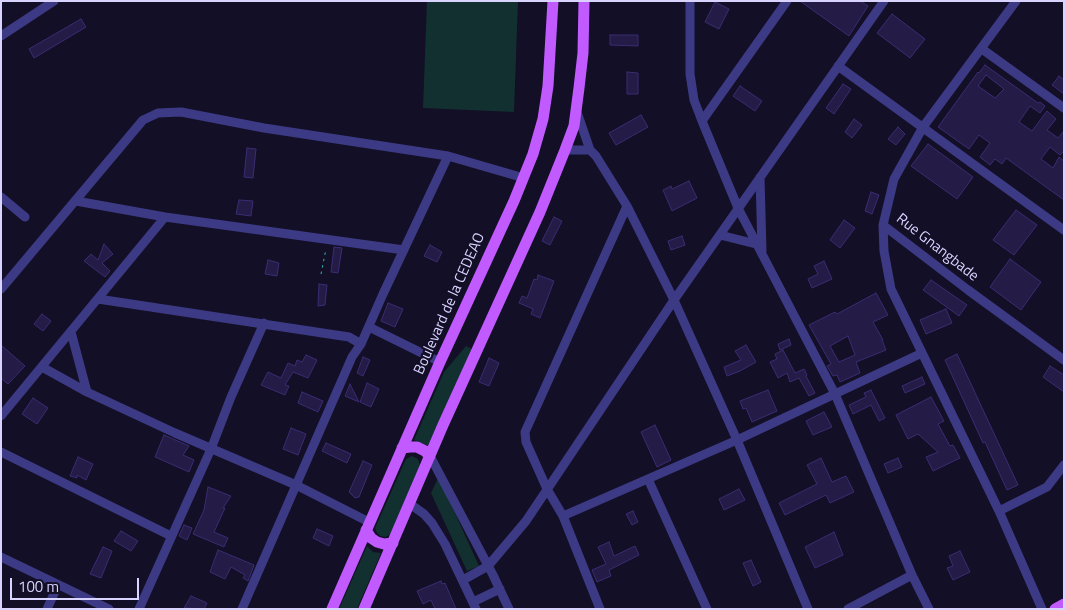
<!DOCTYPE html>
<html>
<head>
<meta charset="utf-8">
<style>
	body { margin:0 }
	#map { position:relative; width:1065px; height:610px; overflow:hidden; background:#130f26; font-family:"Titillium Web",sans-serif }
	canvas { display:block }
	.frame { position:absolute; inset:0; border:2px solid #d9d4ff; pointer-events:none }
	.scale { position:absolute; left:10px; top:578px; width:129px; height:22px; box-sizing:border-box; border:2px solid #d9d4ff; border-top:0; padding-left:6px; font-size:15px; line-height:18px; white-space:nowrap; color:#d9d4ff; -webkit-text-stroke:4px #130f26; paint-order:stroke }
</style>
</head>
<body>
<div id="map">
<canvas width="1065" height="610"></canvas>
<div class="frame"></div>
<div class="scale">100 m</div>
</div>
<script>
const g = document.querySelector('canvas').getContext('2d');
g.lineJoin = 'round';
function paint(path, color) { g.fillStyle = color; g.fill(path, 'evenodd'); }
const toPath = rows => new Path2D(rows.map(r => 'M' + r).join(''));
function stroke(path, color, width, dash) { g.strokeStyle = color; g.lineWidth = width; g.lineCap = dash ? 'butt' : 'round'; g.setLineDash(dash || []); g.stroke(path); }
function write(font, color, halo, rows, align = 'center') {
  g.font = font + ' "Titillium Web",sans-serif'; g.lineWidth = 4.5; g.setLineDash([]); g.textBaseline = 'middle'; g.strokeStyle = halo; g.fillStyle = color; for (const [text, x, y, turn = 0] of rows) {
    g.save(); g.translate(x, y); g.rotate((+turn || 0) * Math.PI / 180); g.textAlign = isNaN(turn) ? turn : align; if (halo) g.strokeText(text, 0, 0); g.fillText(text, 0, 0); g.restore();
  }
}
paint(toPath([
	[427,1,518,1,514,112,423,108],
	[466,346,472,349,429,446,414,440,444,372],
	[412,456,418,459,420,465,392,533,386,537,380,536,376,531,375,528,406,459],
	[438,478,439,478,479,566,467,571,431,493],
	[367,546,373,552,381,553,357,609,339,609]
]), '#12302f');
const building = toPath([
	[800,1,860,1,868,6,849,36,800,1],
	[715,2,729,9,719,29,705,22,715,2],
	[892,14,925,39,910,58,877,33,892,14],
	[81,19,86,27,34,58,29,49,81,19],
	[610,35,638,35,638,46,610,45,610,35],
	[985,65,1038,103,1040,102,1045,106,1040,113,1030,106,1019,122,1032,131,1047,111,1056,119,1047,130,1058,138,1064,131,1064,151,1060,155,1050,147,1041,159,1053,168,1059,157,1064,161,1064,200,1006,158,1002,164,995,159,990,165,980,157,990,143,979,135,969,149,938,127,978,72,979,73,985,65],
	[986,75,1004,89,995,98,978,86,986,75],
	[627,72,638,73,638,94,627,94,627,72],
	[1059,76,1064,80,1064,94,1052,85,1059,76],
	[843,84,851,89,834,114,826,108,843,84],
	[740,86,762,101,755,111,733,96,740,86],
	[641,115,648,127,616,145,609,133,641,115],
	[854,119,862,125,852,138,845,132,854,119],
	[898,127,905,134,896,145,888,139,898,127],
	[928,144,973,177,957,199,911,166,928,144],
	[247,148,256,149,253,178,244,177,247,148],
	[689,181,697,198,672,211,663,190,671,186,672,189,689,181],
	[871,192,879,195,872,214,865,211,871,192],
	[239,200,253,201,251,216,236,214,239,200],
	[1016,210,1037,225,1014,255,993,240,1016,210],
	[554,217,562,221,550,245,542,241,554,217],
	[844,220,855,228,840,248,830,240,844,220],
	[682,236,685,245,671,250,668,241,682,236],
	[104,244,113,254,102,263,110,271,105,277,84,261,91,254,98,260,104,244],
	[430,245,442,252,437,262,424,256,430,245],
	[334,247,342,248,338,273,331,272,334,247],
	[1010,259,1041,282,1021,310,990,287,1010,259],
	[268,260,279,263,277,276,265,274,268,260],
	[824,261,832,279,812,288,808,279,818,274,814,266,824,261],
	[538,275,554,281,540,318,531,314,533,309,519,303,522,296,527,298,534,279,537,280,538,275],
	[931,280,967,305,959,316,923,290,931,280],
	[319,284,327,285,325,305,318,306,319,284],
	[876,293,888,315,873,322,883,340,882,340,886,350,856,362,860,373,840,382,837,375,833,376,827,366,831,364,809,325,835,312,837,314,876,293],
	[848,336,855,355,839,362,830,346,848,336],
	[388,303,403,309,395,327,381,321,388,303],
	[946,309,952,323,926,334,920,320,946,309],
	[42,314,51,321,43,331,34,324,42,314],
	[789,339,791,345,780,350,778,344,789,339],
	[1,345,25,366,8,384,1,378,1,345],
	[746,345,756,362,740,371,727,376,724,367,741,360,735,351,746,345],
	[783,350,795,373,804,369,807,375,806,376,815,393,809,396,799,378,790,382,787,373,778,378,770,362,777,359,775,354,783,350],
	[957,354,1018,485,1007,490,985,442,983,443,945,360,957,354],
	[306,355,317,360,308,378,293,372,285,385,289,386,285,395,261,385,268,372,281,378,288,363,295,366,297,360,302,362,306,355],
	[363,357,370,360,363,376,357,373,363,357],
	[489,358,499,363,489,386,479,382,489,358],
	[1050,366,1064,375,1064,392,1043,377,1050,366],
	[922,377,925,384,905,393,902,386,922,377],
	[367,383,379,389,371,407,360,402,367,383],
	[350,384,359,402,345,396,350,384],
	[768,390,777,411,752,422,746,408,743,409,740,401,768,390],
	[871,390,885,418,879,421,871,405,853,414,849,405,866,397,864,393,871,390],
	[302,392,323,401,318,412,298,403,302,392],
	[931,397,944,421,938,424,950,446,953,445,960,458,933,471,926,457,938,452,918,434,908,439,896,415,931,397],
	[33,398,48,408,37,424,22,414,33,398],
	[824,412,832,427,813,435,806,421,824,412],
	[655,425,671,460,657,467,641,432,655,425],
	[291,428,306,434,298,455,283,449,291,428],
	[164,435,189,446,183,455,194,460,189,472,155,457,164,435],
	[326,443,351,454,347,463,322,451,326,443],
	[78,457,93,464,86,480,77,475,77,478,70,476,78,457],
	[821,458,832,482,846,476,854,492,830,503,826,495,785,515,779,503,817,484,807,465,821,458],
	[898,458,902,467,888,473,884,464,898,458],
	[363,461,372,465,359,497,355,498,349,492,363,461],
	[208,487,231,496,223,508,225,508,214,532,228,538,224,547,193,534,204,510,208,487],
	[739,489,745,500,724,510,719,499,739,489],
	[633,511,638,522,632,525,626,514,633,511],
	[184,525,192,528,187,540,179,536,184,525],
	[317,529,333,536,329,546,313,538,317,529],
	[121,531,138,541,131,551,114,541,121,531],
	[834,532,843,555,815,568,805,547,834,532],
	[609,542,614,556,635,546,639,555,609,570,611,576,597,582,592,570,606,564,598,547,609,542],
	[103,547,112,551,101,578,90,574,103,547],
	[218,550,254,565,248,581,243,578,245,575,231,567,225,579,210,572,218,550],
	[960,551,970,572,953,580,947,568,953,566,949,556,960,551],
	[751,560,761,582,753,586,743,563,751,560],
	[441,581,442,584,445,583,456,609,435,609,431,600,423,604,417,591,441,581],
	[191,596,207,603,204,609,184,608,191,596]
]);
paint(building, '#241b47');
stroke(building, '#3b2d73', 1);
stroke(toPath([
	[321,274,326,249]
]), '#2fb8b0', 1, [2.5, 4]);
stroke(toPath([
	[690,1,690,74,694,100,702,121,738,208,835,394,912,575,929,609],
	[1016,1,923,127,894,179,883,225,968,290,1064,360],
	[1,36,54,1],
	[982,49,1064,108],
	[838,66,1064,230],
	[577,112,590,150,596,156,627,206,674,300,737,440,808,609],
	[702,121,787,1],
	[565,150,590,150],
	[760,177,762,251],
	[1,197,25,217],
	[76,201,165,217,404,250],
	[883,225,884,251,891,289,999,511,1042,609],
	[720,235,756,244],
	[1,289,143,120,158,113,181,112,264,128,448,156,524,178],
	[98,299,349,337,361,344],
	[369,327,440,362],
	[71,332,87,392],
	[42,367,87,392,175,433,296,485,369,522],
	[1,416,165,217],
	[1,452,171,536],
	[430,456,493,575,509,609],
	[648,479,707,609],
	[410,504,424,514,432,523,445,544,476,609],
	[999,511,1047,487,1064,465],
	[563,516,737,440,922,353],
	[1,557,109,609],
	[463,580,488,566,526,521,674,300,884,1],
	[473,602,500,589],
	[47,609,58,585],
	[139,609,211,449,231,397,264,323],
	[242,609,352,357,361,344,383,294,448,156],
	[600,609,563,516,547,489,526,442,525,432,627,206],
	[848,609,912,575]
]), '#3d3a85', 9);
stroke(toPath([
	[402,448,410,447,417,447,425,451,430,456],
	[366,530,371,538,377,542,384,544,393,543],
	[332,609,440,362,514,201,533,154,543,119,548,86,553,1],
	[364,609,443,425,540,212,565,150,574,126,579,88,583,53,584,1],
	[1055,609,1064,604]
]), '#c25bff', 11);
write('15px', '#d9d4ff', '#130f26', [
	["Rue Gnangbade",937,248,38],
	["Boulevard de la CEDEAO",450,304,-66]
]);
</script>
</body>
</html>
